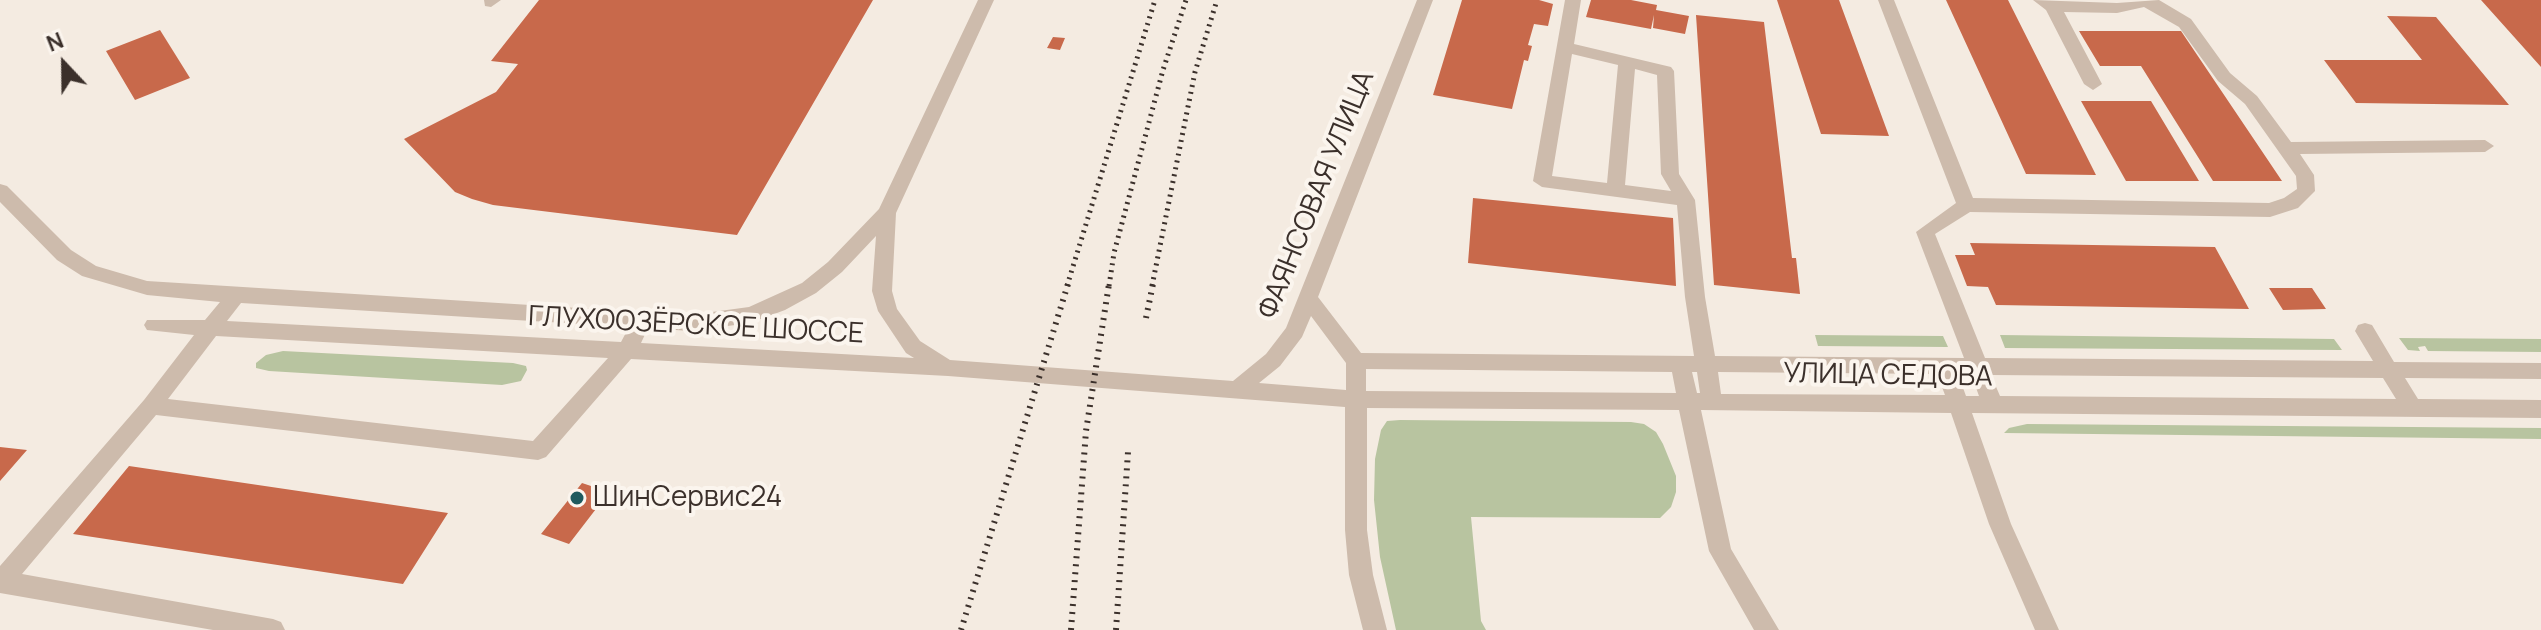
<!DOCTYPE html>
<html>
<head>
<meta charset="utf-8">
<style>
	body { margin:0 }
	#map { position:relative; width:2541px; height:630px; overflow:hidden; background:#f4ebe1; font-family:Manrope,sans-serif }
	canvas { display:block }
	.north { position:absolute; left:24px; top:24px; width:80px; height:80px; -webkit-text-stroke:6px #fbf5ee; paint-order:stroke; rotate:338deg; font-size:22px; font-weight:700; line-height:32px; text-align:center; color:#3b302b }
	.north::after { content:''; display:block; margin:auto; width:28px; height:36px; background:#3b302b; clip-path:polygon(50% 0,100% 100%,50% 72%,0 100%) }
</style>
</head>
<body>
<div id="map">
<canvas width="2541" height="630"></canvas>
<div class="north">N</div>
</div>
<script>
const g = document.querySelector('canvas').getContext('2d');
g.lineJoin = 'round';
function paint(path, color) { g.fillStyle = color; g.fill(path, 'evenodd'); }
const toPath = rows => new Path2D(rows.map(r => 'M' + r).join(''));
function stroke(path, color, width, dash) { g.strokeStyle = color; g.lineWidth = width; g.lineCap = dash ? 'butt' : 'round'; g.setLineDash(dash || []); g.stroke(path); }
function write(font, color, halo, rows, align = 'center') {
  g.font = font + ' Manrope,sans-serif'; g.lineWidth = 8; g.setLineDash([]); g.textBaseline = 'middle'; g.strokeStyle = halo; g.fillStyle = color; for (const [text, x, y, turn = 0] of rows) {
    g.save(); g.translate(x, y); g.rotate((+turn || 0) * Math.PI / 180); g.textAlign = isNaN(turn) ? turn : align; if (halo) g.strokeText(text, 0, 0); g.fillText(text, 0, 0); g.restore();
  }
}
paint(toPath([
	[1815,335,1943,336,1948,347,1818,346],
	[2000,335,2334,339,2342,350,2005,348],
	[2399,338,2541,339,2541,352,2428,351,2425,346,2418,347,2420,351,2408,350],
	[283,351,513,363,526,366,527,370,521,381,502,385,269,371,256,368,256,363,266,355],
	[1400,420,1631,422,1644,424,1656,432,1663,444,1676,476,1676,492,1671,507,1660,518,1471,517,1481,621,1486,630,1396,630,1380,557,1374,500,1375,459,1381,430,1387,421],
	[2027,424,2541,428,2541,439,2004,433,2009,428]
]), '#b8c4a0');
paint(toPath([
	[539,0,873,0,737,235,493,205,472,199,455,192,404,139,496,92,518,64,491,61],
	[1462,0,1539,0,1553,4,1548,26,1534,24,1528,45,1532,46,1528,61,1524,60,1512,109,1433,95],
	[1591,0,1631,0,1657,5,1656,10,1689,16,1685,34,1653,28,1654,15,1651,29,1586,17],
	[1777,0,1839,0,1889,136,1821,134],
	[1946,0,2008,0,2096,175,2026,174],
	[2481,0,2541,0,2541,67],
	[1696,15,1764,22,1792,258,1796,258,1800,294,1714,285],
	[2387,16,2436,17,2509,105,2356,103,2324,60,2422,60],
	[160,30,190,78,135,100,106,51],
	[2079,31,2181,31,2282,181,2213,181,2141,66,2100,66],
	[1053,37,1065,38,1060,50,1047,48],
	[2081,101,2151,101,2199,181,2126,181],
	[1473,198,1673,218,1676,286,1468,263],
	[1970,243,2215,247,2249,309,1996,305,1988,287,1967,286,1955,255,1975,255],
	[2269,288,2312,288,2326,309,2283,310],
	[0,447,27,450,0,481],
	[129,466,448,513,403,584,73,534],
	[582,483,609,492,569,544,541,534]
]), '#c8694b');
paint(toPath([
	[484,0,501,0,491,7,485,6,484,0],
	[978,0,994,0,896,213,892,291,897,309,920,341,950,360,1233,381,1266,354,1286,328,1417,0,1433,0,1318,297,1361,353,1694,356,1685,297,1677,205,1542,187,1533,181,1565,0,1581,0,1574,44,1671,67,1674,71,1679,174,1695,200,1705,297,1715,356,1964,358,1916,232,1956,203,1878,0,1894,0,1973,198,2269,203,2284,198,2297,189,2296,176,2245,104,2218,81,2179,27,2144,7,2117,13,2064,12,2102,84,2093,90,2084,84,2046,10,2033,0,2117,3,2159,0,2191,19,2230,73,2257,96,2291,142,2485,140,2494,146,2485,152,2300,154,2314,175,2315,191,2298,208,2270,217,1970,212,1935,234,1985,358,2373,361,2355,331,2358,325,2365,323,2372,325,2394,362,2541,363,2541,379,2405,378,2418,399,2541,400,2541,418,1972,413,2011,524,2059,630,2035,630,1989,524,1951,413,1701,410,1731,549,1779,630,1754,630,1709,551,1679,410,1367,408,1367,530,1373,575,1387,630,1363,630,1349,575,1345,530,1345,407,948,376,631,359,546,457,538,460,156,415,22,574,273,619,281,622,285,630,213,630,0,593,0,566,144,400,194,335,147,330,144,325,147,320,205,320,220,302,147,295,82,276,57,260,0,202,0,184,7,186,71,250,96,266,147,281,690,315,749,307,802,283,828,262,879,209,978,0],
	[1572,54,1618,65,1607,183,1552,176,1572,54],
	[1635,69,1657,75,1661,174,1671,191,1625,185,1635,69],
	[876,236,872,291,878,311,906,353,914,358,641,343,648,328,690,331,750,323,785,310,816,293,842,272,876,236],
	[241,303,629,327,621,342,227,321,241,303],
	[1311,316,1346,363,1346,390,1259,383,1280,366,1302,337,1311,316],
	[216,336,608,358,533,441,168,399,216,336],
	[1366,369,1672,372,1676,393,1366,391,1366,369],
	[1692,372,1697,372,1700,393,1697,393,1692,372],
	[1718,372,1937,374,1945,395,1721,394,1718,372],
	[1958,374,1971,374,1979,396,1966,396,1958,374],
	[1991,375,2383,378,2396,399,2000,396,1991,375]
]), '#cdbbac');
stroke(toPath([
	[1067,286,1155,0],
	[1109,286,1114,253,1163,70,1186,0],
	[1152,286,1195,72,1217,0]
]), '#3b302b', 5, [2, 5]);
stroke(toPath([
	[1146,318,1153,284],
	[961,630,1068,284],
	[1071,630,1086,431,1109,284],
	[1116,630,1128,452]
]), '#3b302b', 6, [2, 6]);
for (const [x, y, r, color] of [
	[577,498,8,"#1f5a5e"]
]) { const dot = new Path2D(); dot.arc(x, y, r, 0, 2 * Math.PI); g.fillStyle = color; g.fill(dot); stroke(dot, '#fbf5ee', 3); }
write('28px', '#3b302b', '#fbf5ee', [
	["ФАЯНСОВАЯ УЛИЦА",1317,195,-68],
	["ГЛУХООЗЁРСКОЕ ШОССЕ",696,326,3],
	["УЛИЦА СЕДОВА",1888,376,1]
]);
write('28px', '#3b302b', '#fbf5ee', [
	["ШинCервис24",593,498]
], 'left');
</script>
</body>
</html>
